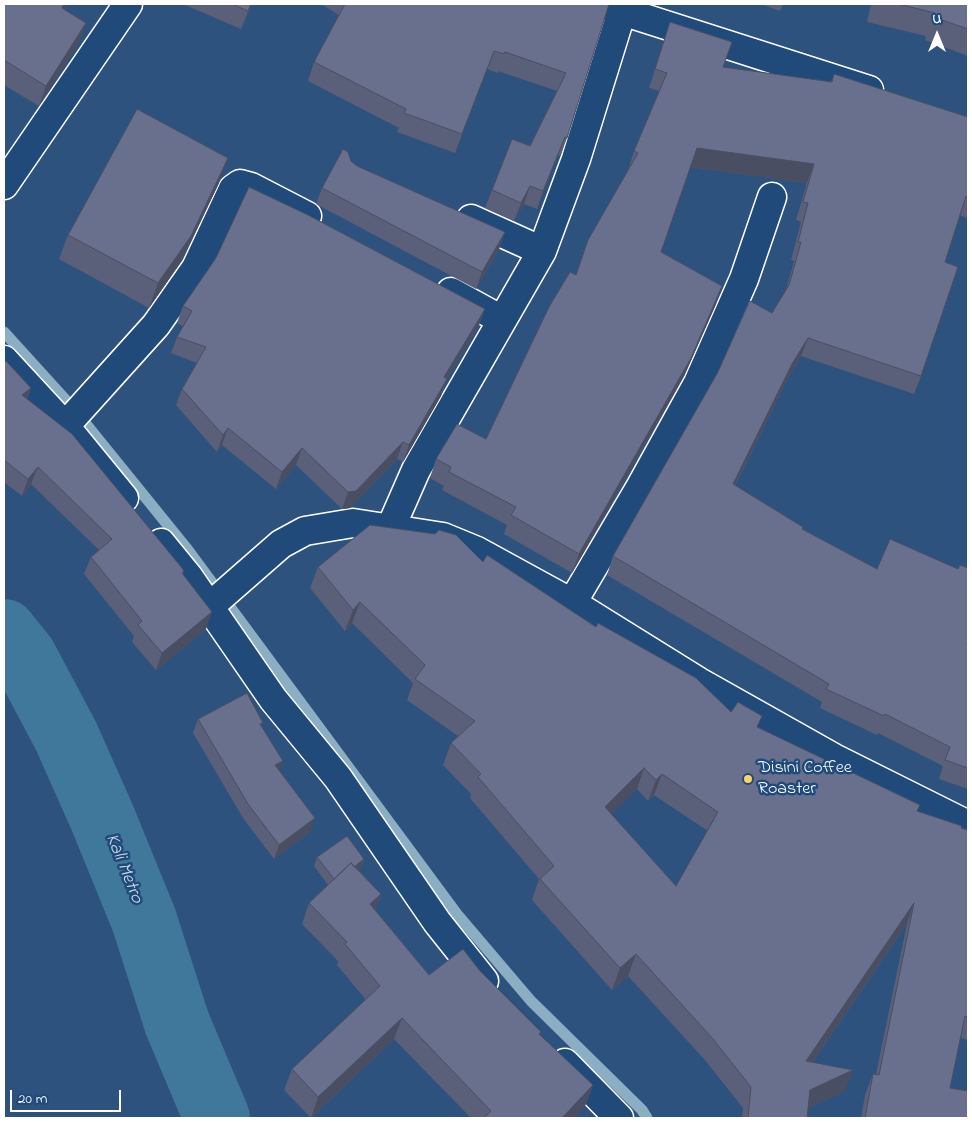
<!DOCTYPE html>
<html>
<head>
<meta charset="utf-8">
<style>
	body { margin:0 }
	#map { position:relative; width:972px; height:1122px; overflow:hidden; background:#2e527e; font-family:"Indie Flower",sans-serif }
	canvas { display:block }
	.frame { position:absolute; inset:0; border:5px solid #fff; pointer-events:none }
	.north { position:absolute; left:912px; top:10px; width:50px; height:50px; -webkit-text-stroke:4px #1f4a7a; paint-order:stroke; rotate:0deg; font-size:14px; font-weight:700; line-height:20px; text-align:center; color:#fff }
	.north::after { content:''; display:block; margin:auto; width:18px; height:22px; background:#fff; clip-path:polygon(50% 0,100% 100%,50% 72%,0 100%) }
	.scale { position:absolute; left:10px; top:1090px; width:111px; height:22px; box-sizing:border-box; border:2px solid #fff; border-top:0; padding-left:6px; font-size:15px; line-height:18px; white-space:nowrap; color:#fff; -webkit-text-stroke:4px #1f4a7a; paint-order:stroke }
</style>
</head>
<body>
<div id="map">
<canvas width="972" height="1122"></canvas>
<div class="frame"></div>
<div class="north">U</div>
<div class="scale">20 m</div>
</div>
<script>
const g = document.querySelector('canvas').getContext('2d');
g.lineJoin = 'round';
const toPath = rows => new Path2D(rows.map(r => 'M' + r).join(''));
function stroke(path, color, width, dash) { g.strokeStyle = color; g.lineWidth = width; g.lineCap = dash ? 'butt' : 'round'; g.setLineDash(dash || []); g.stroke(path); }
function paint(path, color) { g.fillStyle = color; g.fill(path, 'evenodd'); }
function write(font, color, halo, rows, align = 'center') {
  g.font = font + ' "Indie Flower",sans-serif'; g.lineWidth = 5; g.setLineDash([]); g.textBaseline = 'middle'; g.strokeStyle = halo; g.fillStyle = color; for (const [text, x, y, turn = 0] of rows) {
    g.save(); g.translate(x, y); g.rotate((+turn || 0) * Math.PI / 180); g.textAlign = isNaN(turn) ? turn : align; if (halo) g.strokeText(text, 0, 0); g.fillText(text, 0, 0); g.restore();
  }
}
stroke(toPath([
	[4,332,73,408,188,550,457,914,531,1001,642,1110,647,1118]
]), '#8caec3', 11);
stroke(toPath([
	[4,632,24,657,66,736,102,817,144,920,177,1023,217,1118]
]), '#40789b', 66);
const minor = toPath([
	[600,4,869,90],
	[4,185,128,4],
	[471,219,542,251],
	[451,292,502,320],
	[4,360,65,426,124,498],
	[65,426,156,325,196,268,233,189,240,184,251,187,307,216],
	[391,527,416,470,542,251,576,159,622,11],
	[161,543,188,576,273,699,338,778,437,922,484,981],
	[572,603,641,486,698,383,744,279,772,197],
	[209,607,281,544,305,531,353,523,443,537,477,551,572,603,699,682,834,758,968,825],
	[565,1063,619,1118]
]);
stroke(minor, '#fff', 31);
stroke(minor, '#1f4a7a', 28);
paint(toPath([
	[4,4,67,4,64,10,79,43,39,106,4,85],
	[183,4,252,4,241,29],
	[321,4,609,4,567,138,560,156,558,155,537,209,524,204,514,221,485,208,492,190,530,146,557,91,498,71,498,73,487,69,455,153,397,132,399,128,308,81,314,62,339,15],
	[761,4,783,4,780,11],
	[871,4,968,4,968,56,925,40,926,36,867,22],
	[670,22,723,67,831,82,834,74,968,117,968,219,960,215,945,262,921,376,914,394,801,356,786,382,735,486,802,529,877,569,958,569,968,568,968,789,939,779,943,766,878,733,877,735,820,708,822,702,607,575,613,556,772,313,786,290,794,261,791,260,801,222,796,220,807,183,690,167,661,252,716,304,684,376,572,573,504,534,507,525,442,490,444,486,430,478,436,459,486,439,576,275,588,240,628,170,634,151,659,91,649,88],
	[351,161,357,166,505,232,499,249,476,289,316,204,322,188],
	[219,183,182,260,149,308,59,259,68,235],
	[183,306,485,309,479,325,447,379,441,396,403,462,397,459,350,508,342,509,296,465,276,489,222,445,217,452,176,405,182,389,197,363,171,353,177,337,183,326,177,323],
	[4,363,31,388,27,399,184,571,183,574,206,629,156,670,132,642,134,636,84,574,91,557,99,550,31,484,22,496,4,482],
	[483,562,596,627,731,712,758,727,918,812,968,830,968,1040,960,1038,950,1088,968,1118,861,1118,865,1095,873,1074,876,1074,907,924,812,1063,845,1091,808,1108,807,1118,742,1118,743,1108,705,1060,628,976,612,990,532,900,539,879,470,798,471,794,443,765,451,743,458,736,407,700,413,683,352,623,345,631,310,588,318,567],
	[637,789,648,801,654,795,708,831,676,886,611,814],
	[198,719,262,727,279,770,310,832,274,859,243,818,193,733],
	[317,857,364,859,361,868,358,870,381,894,375,910,429,975,480,971,540,1035,593,1085,585,1106,574,1118,471,1118,394,1039,311,1118,284,1090,292,1069,366,1000,337,965,338,961,302,924,309,903,328,885,314,866]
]), '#5a6079');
paint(toPath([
	[64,4,67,4,55,29,62,8],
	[251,4,252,4,241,29,248,11],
	[86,23,79,43,39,106,46,86],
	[565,137,537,209,543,191],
	[697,148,814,164,807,183,690,167],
	[228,158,219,183,182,260,149,308,158,283],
	[530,186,524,204,514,221,521,203],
	[505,232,499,249,476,289,482,272],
	[722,286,716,304,684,376,572,573,579,554],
	[485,309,479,325,438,394,444,377],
	[808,338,801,356,786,382,726,503,733,484,792,364],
	[447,379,441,396,403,462,409,445],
	[31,388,24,405,22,395],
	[228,428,222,445,217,452,223,435],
	[403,442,397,459,350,508,342,509,348,492],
	[302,448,296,465,276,489,282,472],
	[38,467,31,484,22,496,28,479],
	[360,602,352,623,345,631,353,610],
	[212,612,206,629,156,670,162,653],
	[283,761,278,774,275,765],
	[644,768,637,789,597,828,605,807],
	[662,774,654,795,648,801,656,780],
	[315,818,310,832,274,859,279,845],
	[364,859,361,868,331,890,335,881],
	[381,894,373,915,370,904],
	[914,903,907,924,798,1083,806,1061],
	[636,954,628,976,612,990,620,968],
	[402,1018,394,1039,311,1118,318,1097],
	[853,1070,845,1091,802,1111,810,1090],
	[593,1085,585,1106,574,1118,562,1118]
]), '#4a4e63');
const building = toPath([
	[4,4,64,4,62,8,86,23,46,86,4,60,4,4],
	[232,4,251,4,248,11,232,4],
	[345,4,609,4,567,138,565,137,543,191,530,186,521,203,492,190,512,139,530,146,566,73,505,52,504,54,494,51,462,134,404,113,406,109,314,62,345,4],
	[898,4,968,4,968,29,933,17,935,13,898,4],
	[670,22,732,42,723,67,832,82,834,74,968,117,968,197,966,196,945,262,958,267,921,376,808,338,792,364,733,484,803,527,802,529,877,569,890,539,958,569,960,565,968,568,968,641,967,645,968,645,968,768,945,760,950,747,885,714,884,716,826,689,829,684,613,556,718,372,750,301,772,313,789,285,801,242,798,242,808,203,803,202,814,164,697,148,661,252,722,286,691,358,579,554,511,515,516,507,449,472,451,467,436,459,457,424,486,439,549,307,570,272,576,275,588,240,638,153,634,151,667,73,655,69,670,22],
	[137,109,228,158,191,236,158,283,68,235,137,109],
	[343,149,348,152,351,161,357,166,505,232,482,272,322,188,343,149],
	[249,187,308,215,485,309,444,377,447,379,409,445,403,442,356,491,348,492,302,448,282,472,228,428,223,435,182,389,206,347,177,337,192,311,183,306,216,258,249,187],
	[6,361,31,388,22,395,72,434,182,568,184,571,182,573,212,612,162,653,138,625,142,621,91,557,112,539,38,467,28,479,4,460,4,363,6,361],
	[370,525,435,534,439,530,456,535,483,562,487,555,596,627,598,623,696,678,731,712,738,702,762,716,757,727,920,805,917,811,962,826,961,828,968,830,968,1017,965,1016,950,1088,968,1091,968,1118,865,1118,873,1074,879,1075,914,903,806,1061,853,1070,810,1090,807,1118,748,1118,751,1087,713,1039,636,954,620,968,540,879,554,866,478,777,481,774,451,743,475,721,415,679,425,665,360,602,353,610,318,567,370,525],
	[644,768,656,780,662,774,718,812,676,886,605,807,644,768],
	[247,693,263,723,260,724,283,761,275,765,315,818,279,845,248,804,198,719,247,693],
	[347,836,364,859,354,867,351,863,334,879,317,857,347,836],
	[351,863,381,894,370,904,429,975,463,949,480,971,541,1032,539,1034,593,1085,562,1118,484,1118,491,1111,402,1018,318,1097,292,1069,380,986,345,944,347,942,309,903,351,863]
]);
paint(building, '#69708d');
stroke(building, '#4a4e63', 1);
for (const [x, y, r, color] of [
	[748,779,5,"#ffd166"]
]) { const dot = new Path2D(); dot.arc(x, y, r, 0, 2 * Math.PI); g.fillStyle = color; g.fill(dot); stroke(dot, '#1f4a7a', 2); }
write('18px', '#fff', '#1f4a7a', [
	["Disini Coffee",758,769],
	["Roaster",758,790]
], 'left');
write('italic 19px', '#cfdde6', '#1f4a7a', [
	["Kali Metro",123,869,68]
]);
</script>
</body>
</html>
